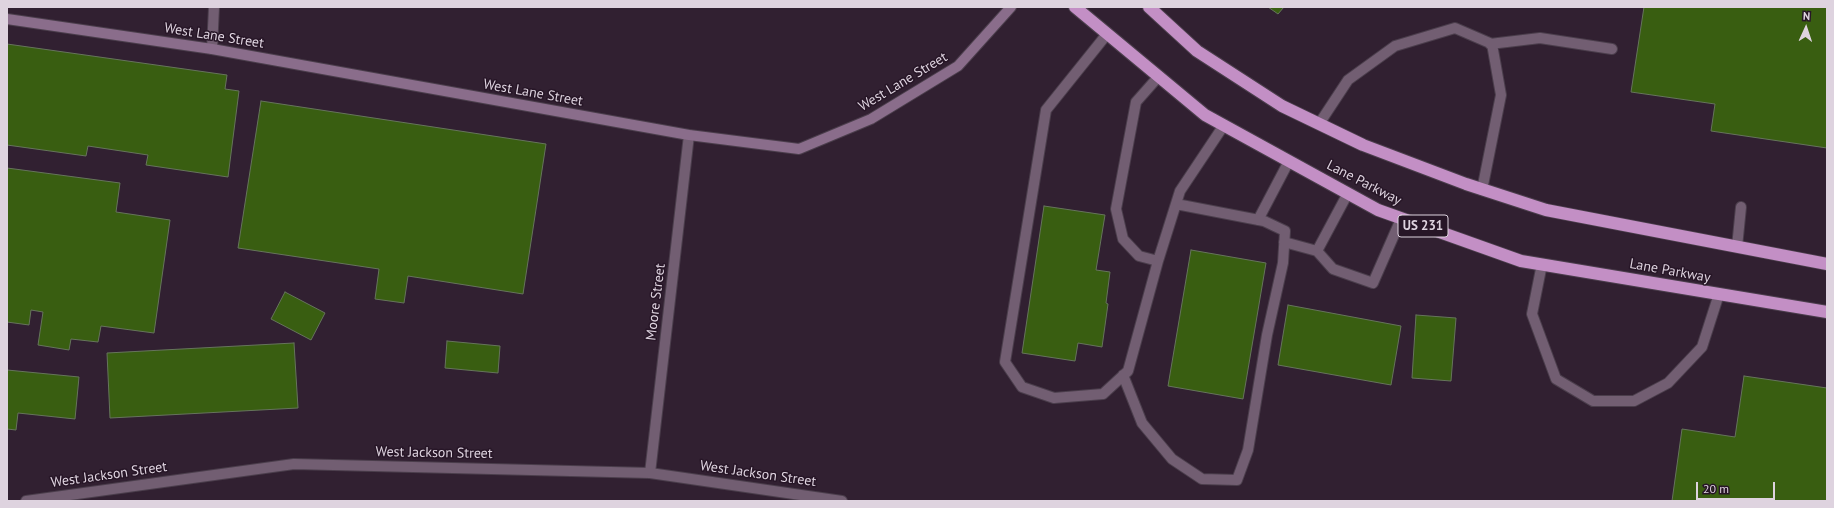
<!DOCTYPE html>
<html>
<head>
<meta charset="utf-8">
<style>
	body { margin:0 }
	#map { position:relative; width:1834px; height:508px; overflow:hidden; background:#312031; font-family:"PT Sans",sans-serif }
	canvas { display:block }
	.frame { position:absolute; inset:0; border:8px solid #ded3df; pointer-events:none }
	.north { position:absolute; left:1786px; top:8px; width:40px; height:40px; -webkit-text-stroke:3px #271627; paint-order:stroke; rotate:3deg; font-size:11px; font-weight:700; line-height:16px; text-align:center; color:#ded3df }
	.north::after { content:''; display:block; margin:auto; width:14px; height:18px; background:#ded3df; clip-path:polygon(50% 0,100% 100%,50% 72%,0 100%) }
	.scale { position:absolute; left:1696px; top:482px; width:79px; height:18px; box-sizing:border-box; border:2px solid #ded3df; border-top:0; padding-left:5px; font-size:12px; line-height:14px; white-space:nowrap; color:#ded3df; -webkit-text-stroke:3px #271627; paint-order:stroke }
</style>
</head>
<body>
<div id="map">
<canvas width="1834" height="508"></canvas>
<div class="frame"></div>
<div class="north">N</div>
<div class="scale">20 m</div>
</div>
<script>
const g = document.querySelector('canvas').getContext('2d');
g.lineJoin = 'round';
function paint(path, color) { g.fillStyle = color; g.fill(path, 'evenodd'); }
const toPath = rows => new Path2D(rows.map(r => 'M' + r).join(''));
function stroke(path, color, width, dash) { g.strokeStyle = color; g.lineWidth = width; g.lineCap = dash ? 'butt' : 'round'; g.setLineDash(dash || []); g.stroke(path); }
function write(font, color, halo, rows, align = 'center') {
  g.font = font + ' "PT Sans",sans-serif'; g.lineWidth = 3; g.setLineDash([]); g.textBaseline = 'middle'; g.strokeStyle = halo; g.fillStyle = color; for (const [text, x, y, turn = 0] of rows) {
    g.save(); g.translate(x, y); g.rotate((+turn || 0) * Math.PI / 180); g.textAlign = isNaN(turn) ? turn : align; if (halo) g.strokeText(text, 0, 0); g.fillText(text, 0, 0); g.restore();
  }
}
const building = toPath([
	[1268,7,1284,7,1278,14,1268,7],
	[1644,7,1827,7,1827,148,1711,131,1715,104,1631,92,1644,7],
	[7,44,227,75,225,89,239,91,228,177,146,165,148,155,88,146,86,156,7,145,7,44],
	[261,101,546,144,523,294,408,276,404,303,375,299,379,269,238,248,261,101],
	[7,168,120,183,116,212,170,220,154,333,101,326,98,342,71,339,69,350,38,345,43,312,31,310,29,325,7,322,7,168],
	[1044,206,1105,215,1096,270,1110,272,1106,303,1108,304,1102,347,1078,343,1075,361,1022,353,1044,206],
	[1191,250,1266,263,1243,399,1168,386,1191,250],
	[285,292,325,313,311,340,271,319,285,292],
	[1288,305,1401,326,1391,385,1278,365,1288,305],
	[1416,315,1456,318,1451,381,1412,378,1416,315],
	[447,341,500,346,498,373,445,368,447,341],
	[294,343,298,408,110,418,107,353,294,343],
	[7,370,79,377,75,419,18,413,16,430,7,429,7,370],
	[1744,376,1827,388,1827,501,1672,501,1682,429,1735,437,1744,376]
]);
paint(building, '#395e11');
stroke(building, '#66745c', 1);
const lane = toPath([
	[1107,34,1046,110,1005,362,1022,387,1054,398,1103,394,1128,371,1158,261,1180,191,1224,125],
	[1490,44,1540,38,1612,49],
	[1319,124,1348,80,1395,46,1455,28,1492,44,1501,95,1482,190],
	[1348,193,1317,251,1333,269,1373,283,1401,219],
	[1258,220,1289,161],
	[1284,242,1317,251],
	[1737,247,1741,207],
	[1158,261,1139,256,1123,239,1116,209,1136,102,1159,76],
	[1542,264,1532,314,1556,379,1593,401,1634,401,1668,383,1702,347,1719,294],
	[1123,375,1142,423,1172,459,1202,479,1237,480,1248,450,1267,335,1283,263,1285,231,1264,221,1176,204]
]);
const street = toPath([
	[212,49,214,7],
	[650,473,689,135],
	[26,501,294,464,650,473,842,501]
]);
const secondary = toPath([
	[7,19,212,49,689,135,799,149,871,119,958,66,1011,7]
]);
const highway = toPath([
	[1075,7,1205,115,1378,210,1521,261,1827,312],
	[1149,7,1197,51,1282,106,1363,145,1466,184,1546,210,1827,264]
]);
stroke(lane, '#4b3e4c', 12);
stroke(street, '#4b3e4c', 12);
stroke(secondary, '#4b3e4c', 12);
stroke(highway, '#4b3e4c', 14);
stroke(lane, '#725e72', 10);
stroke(street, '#725e72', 10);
stroke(secondary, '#8a6d8b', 10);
stroke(highway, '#c38fc5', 12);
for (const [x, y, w] of [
	[1423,226,50]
]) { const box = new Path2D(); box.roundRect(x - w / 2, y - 11, w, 22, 3); g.fillStyle = '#271627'; g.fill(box); stroke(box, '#ded3df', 1); }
write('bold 13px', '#ded3df', null, [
	["US 231",1423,226]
]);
write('14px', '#ded3df', '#271627', [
	["West Lane Street",214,36,9],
	["West Lane Street",903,82,-31],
	["West Lane Street",533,93,10],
	["Lane Parkway",1364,183,27],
	["Lane Parkway",1670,271,10],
	["Moore Street",656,302,-83],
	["West Jackson Street",434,453,1],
	["West Jackson Street",758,474,8],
	["West Jackson Street",109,475,-8]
]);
</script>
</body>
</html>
